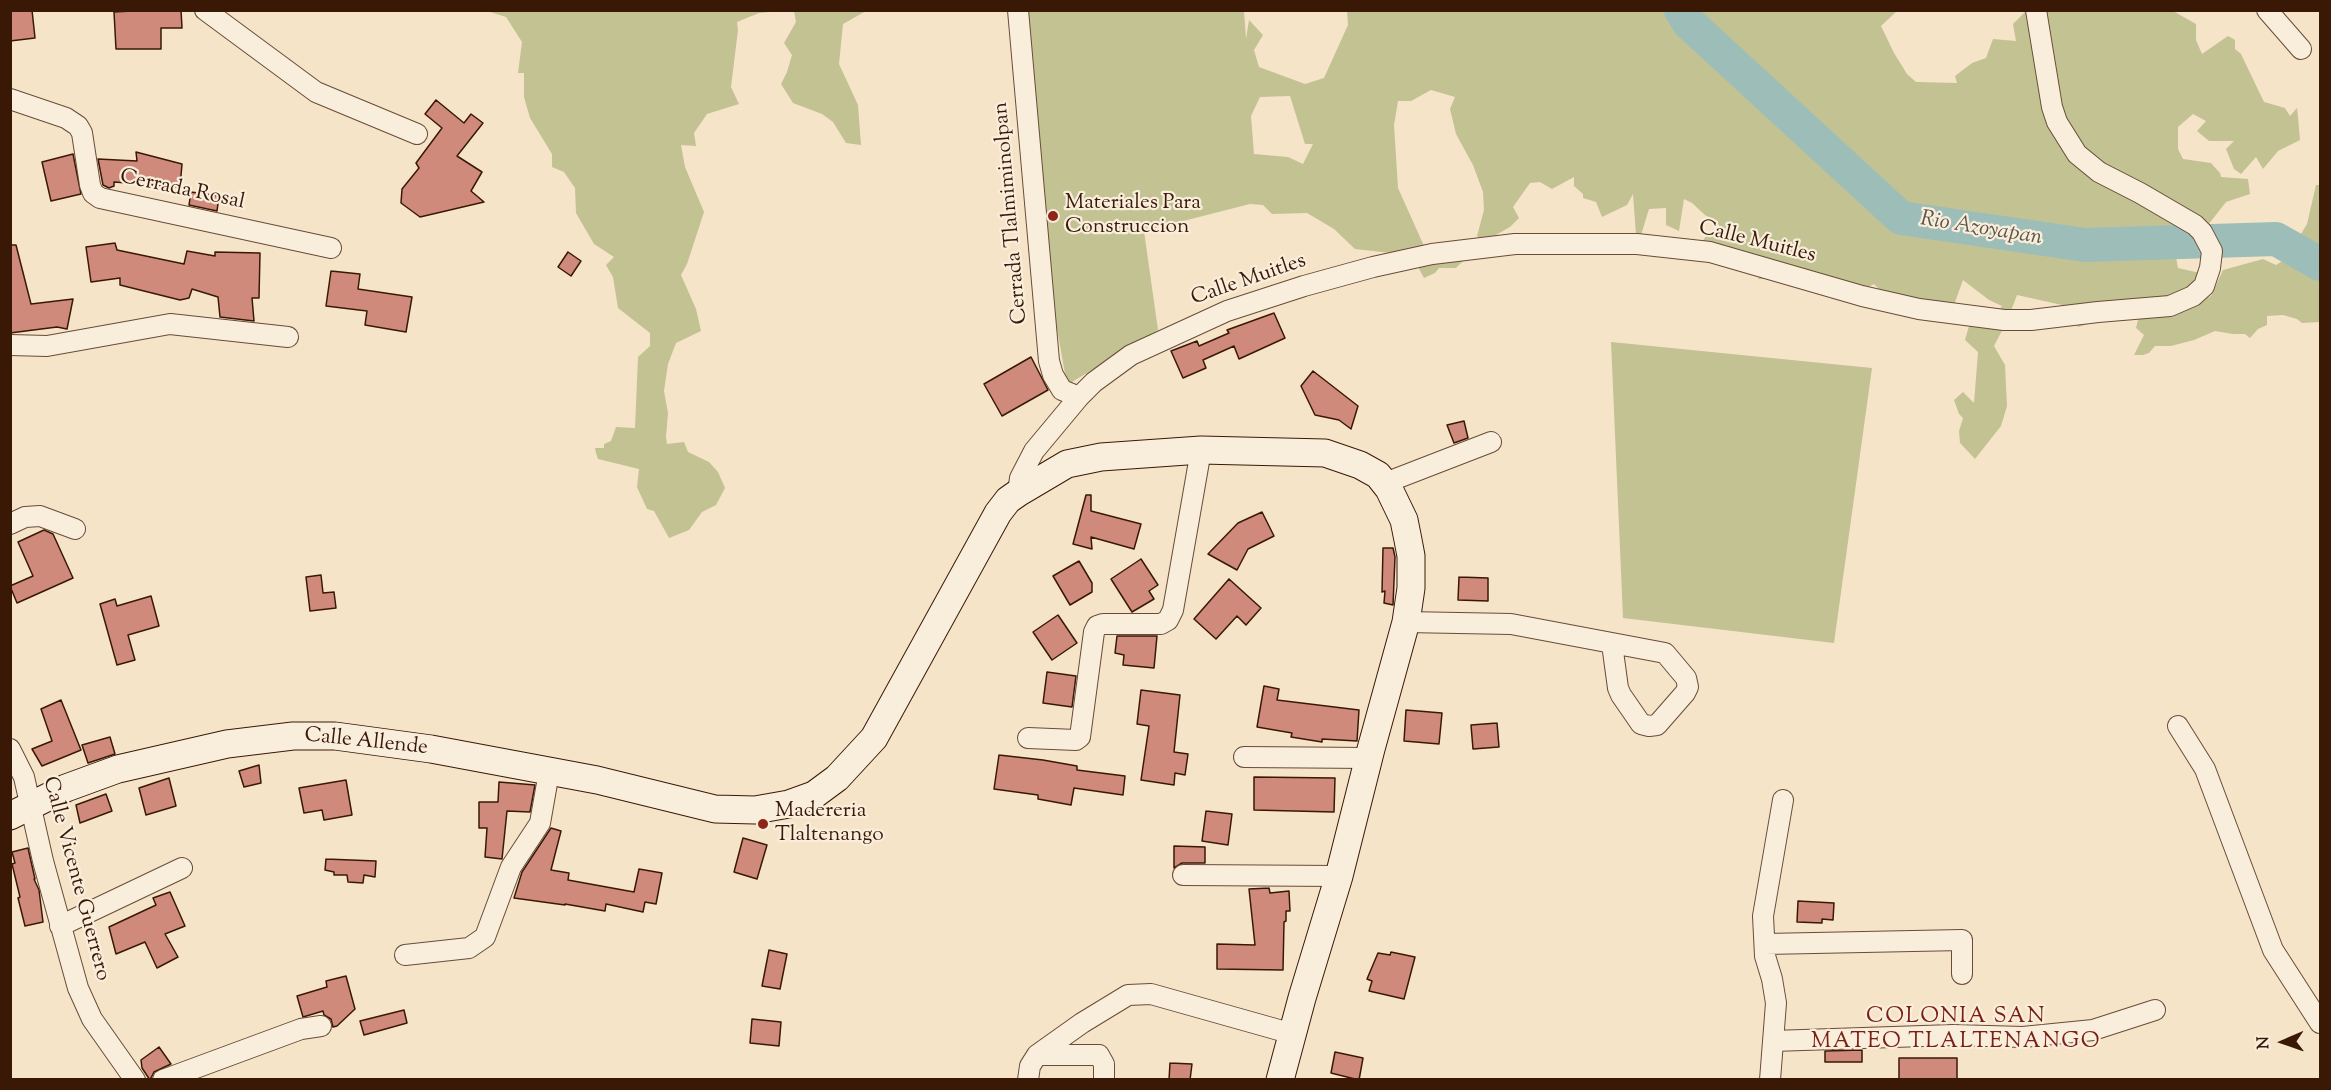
<!DOCTYPE html>
<html>
<head>
<meta charset="utf-8">
<style>
	body { margin:0 }
	#map { position:relative; width:2331px; height:1090px; overflow:hidden; background:#f6e4c9; font-family:"Sorts Mill Goudy",serif }
	canvas { display:block }
	.frame { position:absolute; inset:0; border:12px solid #391906; pointer-events:none }
	.north { position:absolute; left:2253px; top:1012px; width:60px; height:60px; -webkit-text-stroke:4px #f9eddc; paint-order:stroke; rotate:268deg; font-size:16px; font-weight:700; line-height:24px; text-align:center; color:#391906 }
	.north::after { content:''; display:block; margin:auto; width:21px; height:27px; background:#391906; clip-path:polygon(50% 0,100% 100%,50% 72%,0 100%) }
</style>
</head>
<body>
<div id="map">
<canvas width="2331" height="1090"></canvas>
<div class="frame"></div>
<div class="north">N</div>
</div>
<script>
const g = document.querySelector('canvas').getContext('2d');
g.lineJoin = 'round';
function paint(path, color) { g.fillStyle = color; g.fill(path, 'evenodd'); }
const toPath = rows => new Path2D(rows.map(r => 'M' + r).join(''));
function stroke(path, color, width, dash) { g.strokeStyle = color; g.lineWidth = width; g.lineCap = dash ? 'butt' : 'round'; g.setLineDash(dash || []); g.stroke(path); }
function write(font, color, halo, rows, align = 'center') {
  g.font = font + ' "Sorts Mill Goudy",serif'; g.lineWidth = 4.5; g.setLineDash([]); g.textBaseline = 'middle'; g.strokeStyle = halo; g.fillStyle = color; for (const [text, x, y, turn = 0] of rows) {
    g.save(); g.translate(x, y); g.rotate((+turn || 0) * Math.PI / 180); g.textAlign = isNaN(turn) ? turn : align; if (halo) g.strokeText(text, 0, 0); g.fillText(text, 0, 0); g.restore();
  }
}
paint(toPath([
	[487,11,782,11,759,13,737,22,738,30,731,87,739,104,707,114,694,133,696,146,681,145,685,167,704,212,687,264,681,275,696,309,701,331,676,343,668,364,664,391,668,413,666,437,667,444,684,442,688,452,709,462,718,472,725,488,716,505,702,512,689,530,669,538,654,511,647,509,637,487,639,469,598,459,596,453,595,448,604,448,604,444,611,441,616,427,635,428,638,357,650,346,650,333,618,308,613,277,606,265,614,257,594,244,576,213,575,188,564,172,552,167,552,154,530,118,524,97,524,73,518,73,522,42,506,17],
	[794,11,866,11,843,24,839,64,858,105,861,145,846,143,833,122,822,114,793,103,781,84,787,72,792,55,784,43,796,22],
	[1025,11,1244,11,1246,39,1249,20,1263,35,1254,50,1259,67,1305,84,1324,78,1348,25,1347,11,1897,11,1881,26,1894,53,1907,74,1916,82,1957,83,1955,76,1972,63,1986,58,1993,39,2016,41,2013,24,2026,11,2173,11,2196,24,2196,40,2202,54,2228,36,2235,40,2235,49,2241,54,2264,102,2285,108,2290,116,2297,108,2298,117,2300,140,2278,151,2263,169,2256,157,2241,174,2234,169,2226,149,2234,141,2209,141,2197,131,2206,121,2193,114,2178,127,2178,149,2183,159,2211,163,2220,173,2221,177,2248,179,2250,194,2226,202,2190,248,2176,257,2178,268,2200,273,2191,305,2211,296,2223,270,2263,259,2276,265,2287,258,2298,271,2300,256,2282,249,2285,241,2301,234,2307,224,2316,185,2320,185,2320,322,2302,323,2297,319,2283,315,2267,316,2267,325,2258,329,2250,338,2245,334,2233,334,2215,331,2194,340,2171,346,2155,346,2149,353,2143,355,2134,355,2144,335,2136,328,2141,308,2078,327,2062,305,2017,295,2007,321,1994,346,2005,365,2007,406,2001,426,1975,459,1960,443,1959,431,1963,418,1959,414,1954,400,1963,392,1974,403,1978,352,1965,340,1969,326,1988,326,2002,306,1989,300,1963,280,1955,302,1968,313,1890,300,1874,284,1857,293,1815,279,1790,286,1787,279,1758,279,1763,270,1702,242,1708,233,1721,230,1717,221,1705,215,1692,203,1684,199,1679,231,1666,225,1666,208,1649,209,1641,235,1636,235,1633,194,1627,205,1602,217,1596,202,1583,198,1583,194,1574,186,1574,177,1552,189,1540,182,1530,183,1513,207,1519,218,1510,227,1485,241,1477,236,1484,210,1483,192,1473,165,1456,134,1450,109,1455,97,1431,90,1411,101,1398,101,1394,125,1398,188,1424,246,1460,250,1469,255,1456,268,1439,268,1435,273,1424,278,1417,265,1391,253,1355,249,1334,229,1307,213,1272,214,1263,205,1250,204,1144,231,1158,330,1067,385,1044,255],
	[1290,96,1305,144,1313,144,1303,164,1288,157,1254,154,1251,116,1260,97],
	[1611,342,1872,368,1834,643,1623,618]
]), '#c2c292');
stroke(toPath([
	[1681,10,1689,23,1901,218,2085,245,2276,239,2320,264]
]), '#9dbeb8', 34);
const building = toPath([
	[10,10,32,10,35,38,10,41,10,10],
	[149,10,181,10,182,28,161,28,161,49,116,49,114,12,149,10],
	[436,100,464,123,471,114,483,123,457,156,482,172,471,191,484,202,420,217,401,203,402,189,419,168,416,163,442,128,425,114,436,100],
	[136,152,182,164,180,187,114,182,114,186,109,188,103,185,98,159,137,161,136,152],
	[73,154,81,194,51,201,42,162,73,154],
	[191,192,219,196,217,211,189,205,191,192],
	[115,243,117,250,184,264,187,251,215,256,215,252,260,253,259,298,252,298,254,321,220,317,218,297,192,289,189,298,180,300,120,285,120,278,91,282,86,247,115,243],
	[10,245,16,245,31,304,73,299,67,329,57,327,10,333,10,245],
	[568,252,581,261,571,276,558,267,568,252],
	[331,271,360,274,358,289,412,297,406,332,365,325,367,311,326,306,331,271],
	[1274,313,1285,338,1239,359,1234,346,1203,360,1206,368,1183,378,1171,351,1197,341,1199,346,1229,333,1227,330,1274,313],
	[1031,357,1048,390,1002,416,984,384,1031,357],
	[1313,371,1358,406,1351,429,1339,420,1315,415,1301,386,1313,371],
	[1464,421,1468,438,1454,443,1447,425,1464,421],
	[1086,495,1091,495,1091,511,1141,524,1134,549,1091,537,1092,549,1073,544,1086,495],
	[1262,512,1274,536,1248,549,1237,570,1208,554,1238,523,1262,512],
	[44,530,53,534,73,578,17,603,10,586,33,576,18,542,44,530],
	[1383,548,1393,548,1395,557,1393,605,1384,603,1385,591,1382,592,1383,548],
	[1141,559,1158,585,1149,591,1154,599,1132,612,1111,579,1141,559],
	[1079,561,1092,583,1092,592,1070,605,1053,576,1079,561],
	[321,575,323,593,334,592,336,608,310,611,306,577,321,575],
	[1459,577,1488,578,1488,601,1458,600,1459,577],
	[1229,579,1261,608,1246,625,1237,616,1216,639,1194,619,1229,579],
	[151,596,159,626,128,635,135,660,117,665,100,604,115,599,117,606,151,596],
	[1058,615,1077,643,1052,660,1033,632,1058,615],
	[1117,636,1157,636,1154,668,1123,665,1124,655,1115,653,1117,636],
	[1047,672,1076,676,1072,707,1043,703,1047,672],
	[1264,686,1279,689,1277,700,1359,710,1357,741,1322,739,1322,742,1291,737,1292,733,1257,727,1264,686],
	[1141,690,1180,695,1174,752,1188,754,1185,775,1175,773,1174,785,1141,780,1149,726,1137,724,1141,690],
	[61,700,81,750,42,766,32,749,52,741,41,709,61,700],
	[1406,710,1442,713,1439,744,1404,741,1406,710],
	[1497,723,1499,747,1473,749,1471,725,1497,723],
	[110,737,115,754,88,763,82,745,110,737],
	[999,755,1043,760,1077,766,1077,770,1125,776,1123,795,1074,788,1071,805,1038,799,1038,795,994,789,999,755],
	[259,765,261,783,244,787,239,771,259,765],
	[1254,777,1335,778,1334,812,1254,810,1254,777],
	[169,778,176,806,146,815,139,788,169,778],
	[346,780,352,815,324,820,322,810,304,813,299,788,346,780],
	[499,782,535,785,530,812,507,811,502,859,485,857,487,828,479,828,479,802,498,802,499,782],
	[106,794,112,811,80,823,76,805,106,794],
	[1206,811,1232,814,1228,845,1202,841,1206,811],
	[551,828,561,831,551,870,569,873,568,880,634,892,639,869,662,873,656,904,645,902,643,912,606,904,605,911,565,904,565,905,514,898,522,872,551,828],
	[743,838,767,845,757,879,734,872,743,838],
	[1174,846,1205,847,1205,863,1182,863,1174,868,1174,846],
	[28,848,35,879,34,879,39,890,43,922,25,926,18,898,20,897,12,864,15,863,12,852,28,848],
	[326,859,376,861,375,877,364,875,363,883,348,882,347,875,334,875,334,872,325,870,326,859],
	[1269,888,1270,893,1289,891,1290,911,1286,911,1286,921,1284,922,1283,970,1217,969,1217,944,1255,945,1249,889,1269,888],
	[170,892,185,926,165,934,178,957,157,968,145,942,116,954,109,927,156,905,153,898,170,892],
	[1798,901,1834,903,1833,920,1822,919,1822,923,1797,922,1798,901],
	[769,950,787,954,780,989,762,986,769,950],
	[1391,952,1415,957,1404,999,1369,991,1372,981,1367,979,1378,953,1390,955,1391,952],
	[346,976,355,1009,337,1026,333,1027,331,1019,324,1015,323,1011,303,1017,297,996,327,987,326,981,346,976],
	[404,1010,407,1023,364,1035,360,1021,404,1010],
	[752,1019,781,1022,779,1046,750,1043,752,1019],
	[159,1047,171,1064,154,1072,150,1080,142,1068,141,1060,159,1047],
	[1862,1050,1862,1062,1825,1062,1825,1051,1862,1050],
	[1335,1052,1363,1058,1359,1080,1331,1073,1335,1052],
	[1899,1058,1957,1058,1957,1080,1899,1080,1899,1058],
	[1170,1063,1192,1064,1190,1080,1169,1080,1170,1063]
]);
paint(building, '#d08a7b');
stroke(building, '#391906', 1.5);
const street = toPath([
	[205,10,316,92,417,134],
	[1018,10,1049,361,1053,375,1062,390,1079,397],
	[2267,10,2301,49],
	[10,99,66,118,78,126,82,133,90,185,93,193,100,198,331,248],
	[10,345,47,346,170,324,288,337],
	[1385,483,1491,442],
	[1018,493,1020,478,1034,451,1079,397,1094,382,1131,355,1227,311,1304,286,1373,267,1432,254,1515,244,1637,244,1710,252,1862,296,1919,309,2004,320,2031,320,2098,312,2170,306,2193,296,2204,286,2210,268,2212,251,2202,232,2195,225,2140,193,2099,172,2077,154,2057,122,2052,107,2036,10],
	[10,524,25,517,40,516,75,529],
	[1406,622,1511,624,1665,653,1686,678,1688,687,1685,693,1657,725,1649,726,1641,724,1621,695,1618,688,1612,644],
	[2178,726,2205,769,2273,950,2320,1023],
	[1028,738,1076,740,1080,737,1094,632,1097,626,1103,624,1161,624,1168,620,1173,610,1201,450],
	[10,749,24,777,43,861,78,988,92,1019,135,1080],
	[1244,757,1369,758],
	[1183,875,1339,876],
	[60,926,182,868],
	[1765,944,1962,940,1962,974],
	[405,955,469,948,485,937,511,867,540,823,549,772],
	[1773,1041,1953,1035,2023,1037,2093,1030,2155,1010],
	[1037,1055,1099,1055,1104,1064,1104,1080],
	[163,1080,301,1029,321,1026],
	[1028,1080,1030,1066,1037,1055,1082,1023,1128,995,1151,994,1293,1034],
	[1770,1080,1776,1003,1772,979,1765,956,1763,916,1783,800]
]);
const secondary = toPath([
	[10,816,66,788,118,769,227,744,293,736,335,736,431,749,597,780,715,809,755,810,789,804,814,795,837,778,874,738,998,513,1008,500,1018,493,1067,464,1101,457,1201,450,1325,453,1360,465,1378,475,1389,489,1404,520,1408,540,1411,556,1411,588,1406,622,1371,749,1339,876,1302,998,1280,1080]
]);
stroke(street, '#684c37', 22);
stroke(secondary, '#391906', 29);
stroke(street, '#f9eddc', 20);
stroke(secondary, '#f9eddc', 27);
for (const [x, y, r, color] of [
	[1053,216,6,"#8f2418"],
	[763,824,6,"#8f2418"]
]) { const dot = new Path2D(); dot.arc(x, y, r, 0, 2 * Math.PI); g.fillStyle = color; g.fill(dot); stroke(dot, '#f9eddc', 2); }
write('21px', '#391906', '#f9eddc', [
	["Cerrada Rosal",182,191,12],
	["Cerrada Tlalmiminolpan",1012,213,-95],
	["Calle Muitles",1757,243,14],
	["Calle Muitles",1249,281,-19],
	["Calle Allende",366,743,6],
	["Calle Vicente Guerrero",75,879,75]
]);
write('21px', '#391906', '#f9eddc', [
	["Materiales Para",1065,204],
	["Construccion",1065,228],
	["Madereria",775,812],
	["Tlaltenango",775,836]
], 'left');
write('italic 22px', '#5c5344', '#f9eddc', [
	["Rio Azoyapan",1981,230,9]
]);
g.letterSpacing = '1.5px';
write('22px', '#7a1f14', '#f9eddc', [
	["COLONIA SAN",1956,1018],
	["MATEO TLALTENANGO",1956,1043]
]);
g.letterSpacing = '0px';
</script>
</body>
</html>
